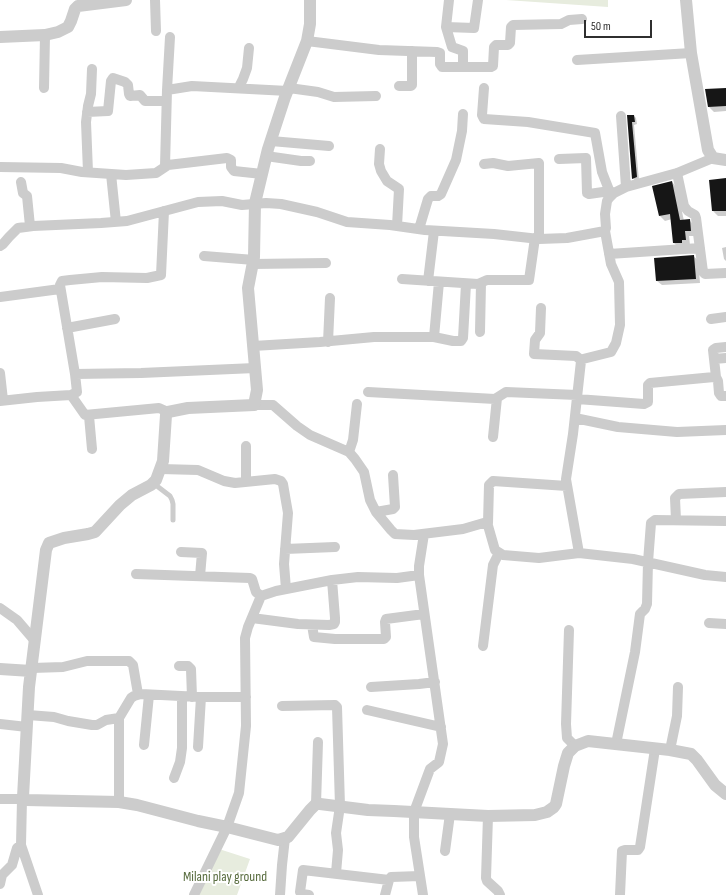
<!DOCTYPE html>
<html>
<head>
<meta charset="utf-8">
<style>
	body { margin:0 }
	#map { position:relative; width:726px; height:895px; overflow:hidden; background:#fff; font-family:"Sofia Sans Condensed",sans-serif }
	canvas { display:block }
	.scale { position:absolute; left:584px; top:20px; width:68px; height:18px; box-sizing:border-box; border:2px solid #2f2f2f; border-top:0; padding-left:5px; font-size:12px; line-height:14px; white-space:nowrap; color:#2f2f2f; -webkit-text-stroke:3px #fff; paint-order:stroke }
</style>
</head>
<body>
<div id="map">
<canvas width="726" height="895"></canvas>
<div class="scale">50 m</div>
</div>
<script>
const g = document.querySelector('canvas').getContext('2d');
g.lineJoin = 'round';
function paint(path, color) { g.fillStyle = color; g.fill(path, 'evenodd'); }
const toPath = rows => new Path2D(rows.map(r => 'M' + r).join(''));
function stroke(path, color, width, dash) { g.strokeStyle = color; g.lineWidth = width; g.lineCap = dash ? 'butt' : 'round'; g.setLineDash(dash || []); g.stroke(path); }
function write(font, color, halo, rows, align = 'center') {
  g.font = font + ' "Sofia Sans Condensed",sans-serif'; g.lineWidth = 4; g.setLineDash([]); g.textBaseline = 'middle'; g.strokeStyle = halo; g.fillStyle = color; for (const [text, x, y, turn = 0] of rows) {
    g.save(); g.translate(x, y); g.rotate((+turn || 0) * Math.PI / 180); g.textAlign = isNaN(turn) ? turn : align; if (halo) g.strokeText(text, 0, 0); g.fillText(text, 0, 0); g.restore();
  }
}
paint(toPath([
	[506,0,608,0,608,7],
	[219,849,250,859,237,895,197,895]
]), '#e7ecde');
paint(toPath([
	[726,89,726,111,714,112,709,107],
	[628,116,634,116,636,118,637,124,634,125,639,180,635,181,633,178],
	[726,179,726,216,718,216,713,211],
	[672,182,677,188,684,221,689,220,695,226,696,236,689,236,690,245,679,248,674,243,672,219,665,221,660,216],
	[726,247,726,261,724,259,722,248],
	[693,256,698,260,700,283,662,285,657,281]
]), '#0003');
paint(toPath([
	[726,88,726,106,708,107,705,89],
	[627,115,634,115,635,122,632,122,637,177,632,179],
	[726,178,726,211,712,211,709,180],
	[672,181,680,220,690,219,691,231,685,231,686,240,682,240,682,243,673,243,670,214,659,216,652,186],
	[694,255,696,279,656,281,654,258]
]), '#161616');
stroke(toPath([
	[153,483,170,496,172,500,173,504,173,520]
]), '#ccc', 5);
stroke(toPath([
	[155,0,156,31],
	[449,0,446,27,452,47,463,51,463,67],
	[446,27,474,28,478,0],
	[307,41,379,50,437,52,440,53,440,64,442,67,491,67,493,66,494,47,496,45,508,45,510,43,511,27,513,25,561,24,569,20,582,19],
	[577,60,691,53],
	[399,86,411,86,412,85,412,51],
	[239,87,243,79,247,68,249,48],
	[44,88,45,35],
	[289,88,318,92,334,97,376,96],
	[484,88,482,115,484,119,528,122,595,133,602,172,611,195],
	[167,90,170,37],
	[87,112,108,111,111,81,113,78,125,82,128,85,129,94,130,96,140,95,145,101,166,101],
	[621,116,626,187],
	[271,141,329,146],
	[380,149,379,164,381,171,387,181,399,189,397,226],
	[266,156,301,161,310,161],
	[559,159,586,158,587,193,589,194,610,191],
	[484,164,493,163,508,166,539,163,539,239],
	[165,166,167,90,192,86,288,91],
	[0,167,61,168,82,172,126,175,156,173,168,165,227,158,231,160,231,167,234,171,262,174],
	[88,172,86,122,88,106,91,94,92,69],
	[677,173,684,206,688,211,695,215,696,218,703,272,705,274,726,273],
	[111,174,116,222],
	[21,182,23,193,27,196,30,226],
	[419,229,428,199,431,196,438,196,441,194,456,160,462,131,463,114],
	[0,246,3,244,9,237,18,228,33,226,101,223,127,221,198,202,222,201,242,205,266,203,281,204,317,212,347,222,390,225,425,230,494,234,539,239,567,238,605,231,606,228,605,214,607,201,609,198,614,193,626,187,677,173,713,158],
	[609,254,700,248],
	[204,256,254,260],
	[253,264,326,263],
	[402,279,478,284,487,280,529,280,535,238],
	[428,281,434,231],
	[0,297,60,289],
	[541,308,540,333,535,340,534,354,576,356,581,360],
	[711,319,726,317],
	[67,328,115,319],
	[480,332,481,283],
	[434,337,439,282],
	[328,342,330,298],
	[253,346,320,342,374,337,434,337,453,341,461,341,463,338,466,284],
	[714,359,726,358],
	[0,373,3,400],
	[75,374,60,285,62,281,70,280,102,277,147,278,161,275,164,211],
	[716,377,713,350,716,348,726,347],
	[368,392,495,399,506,392,577,395],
	[71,395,77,392,75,374,141,373,255,368],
	[577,399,644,404,648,402,648,385,650,383,714,377,717,379,718,381,719,393,721,396,726,396],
	[0,401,37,397,71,395,85,415,159,408,168,412],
	[254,405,273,405,297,426,310,435,349,452,355,459,364,472,370,500,376,512,391,530,395,534,414,535,463,529,487,522,495,550,503,555,539,558,579,553,633,559,705,575,726,577],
	[89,416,92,449],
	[575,418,618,427,677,432,726,430],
	[493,437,497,398],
	[246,446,246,481],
	[349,452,353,440,357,404],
	[161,469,198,470,224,481,235,483,275,479,281,481,283,484,288,513,284,564,286,589],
	[376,512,393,509,395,507,393,475],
	[676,520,675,498,679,494,726,492],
	[488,523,489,485,493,481,567,486],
	[285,549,335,547],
	[181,552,202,553,200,576],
	[579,553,566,479,573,434,581,361,583,359,611,352,616,343,620,325,619,282,611,264,605,231],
	[136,574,250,578,252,579,256,592,261,596],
	[0,608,17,620,35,641],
	[252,618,298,624,329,625,334,624,335,622,335,618,332,580],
	[709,623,726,624],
	[312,625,314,637,335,639,384,639,386,637,385,622,386,619,424,614],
	[569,630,566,724,567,738,575,746],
	[483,646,493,565,499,553],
	[179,666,188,666,191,669,192,697],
	[32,668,63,667,87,661,129,661,133,665,138,694],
	[371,687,419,684,435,682],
	[282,706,335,705,337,707,340,806,336,833,338,850,336,873],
	[367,710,441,727],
	[28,715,54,717,68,721,92,725,97,725,106,720,119,718],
	[0,724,27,727],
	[616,744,635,652,640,614,645,609,647,604,648,562,651,523,655,520,726,521],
	[144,745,149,695],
	[198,747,201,697],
	[670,750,677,716,678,687],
	[174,778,180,762,182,748,182,697],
	[0,799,24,799],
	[22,799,21,845,38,895],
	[119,802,119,718,131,698,134,696,141,694,201,697,246,697],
	[316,804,318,742],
	[488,816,486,878,487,881,498,891,500,895],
	[445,851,450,814],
	[0,884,2,875,12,865,17,848,21,845],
	[194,895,227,827,239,793,246,726,245,638,248,627,261,596,276,591,332,580,358,577,397,578,419,575],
	[280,895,282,865,285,838],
	[309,895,302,894,300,892,303,870,389,880],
	[385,895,389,880,391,877,420,876],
	[423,895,414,837,414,812,430,769,439,762,443,744,419,575,419,566,424,534],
	[620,895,622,851,625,850,638,850,640,847,655,749]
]), '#ccc', 10);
stroke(toPath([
	[310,0,310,24,307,41,285,97,268,149,255,203,254,257,248,288,257,390,254,405,188,408,168,412,166,415,163,461,156,480,151,485,132,495,120,505,95,532,88,534,64,538,49,543,46,550,29,687,23,797,26,800,119,802,137,805,198,821,227,827,278,840,288,837,310,810,316,804,320,804,368,810,394,811,488,816,535,815,547,812,554,807,556,804,564,766,568,753,575,746,588,741,670,750,691,754,697,760,715,785,726,794],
	[686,0,691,53,708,150,713,158,726,160],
	[0,37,45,35,58,32,68,27,71,21,75,9,78,6,126,0],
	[0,669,31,671]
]), '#ccc', 12);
write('14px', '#576b3d', '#fff', [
	["Milani play ground",225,877]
]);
</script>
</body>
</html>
